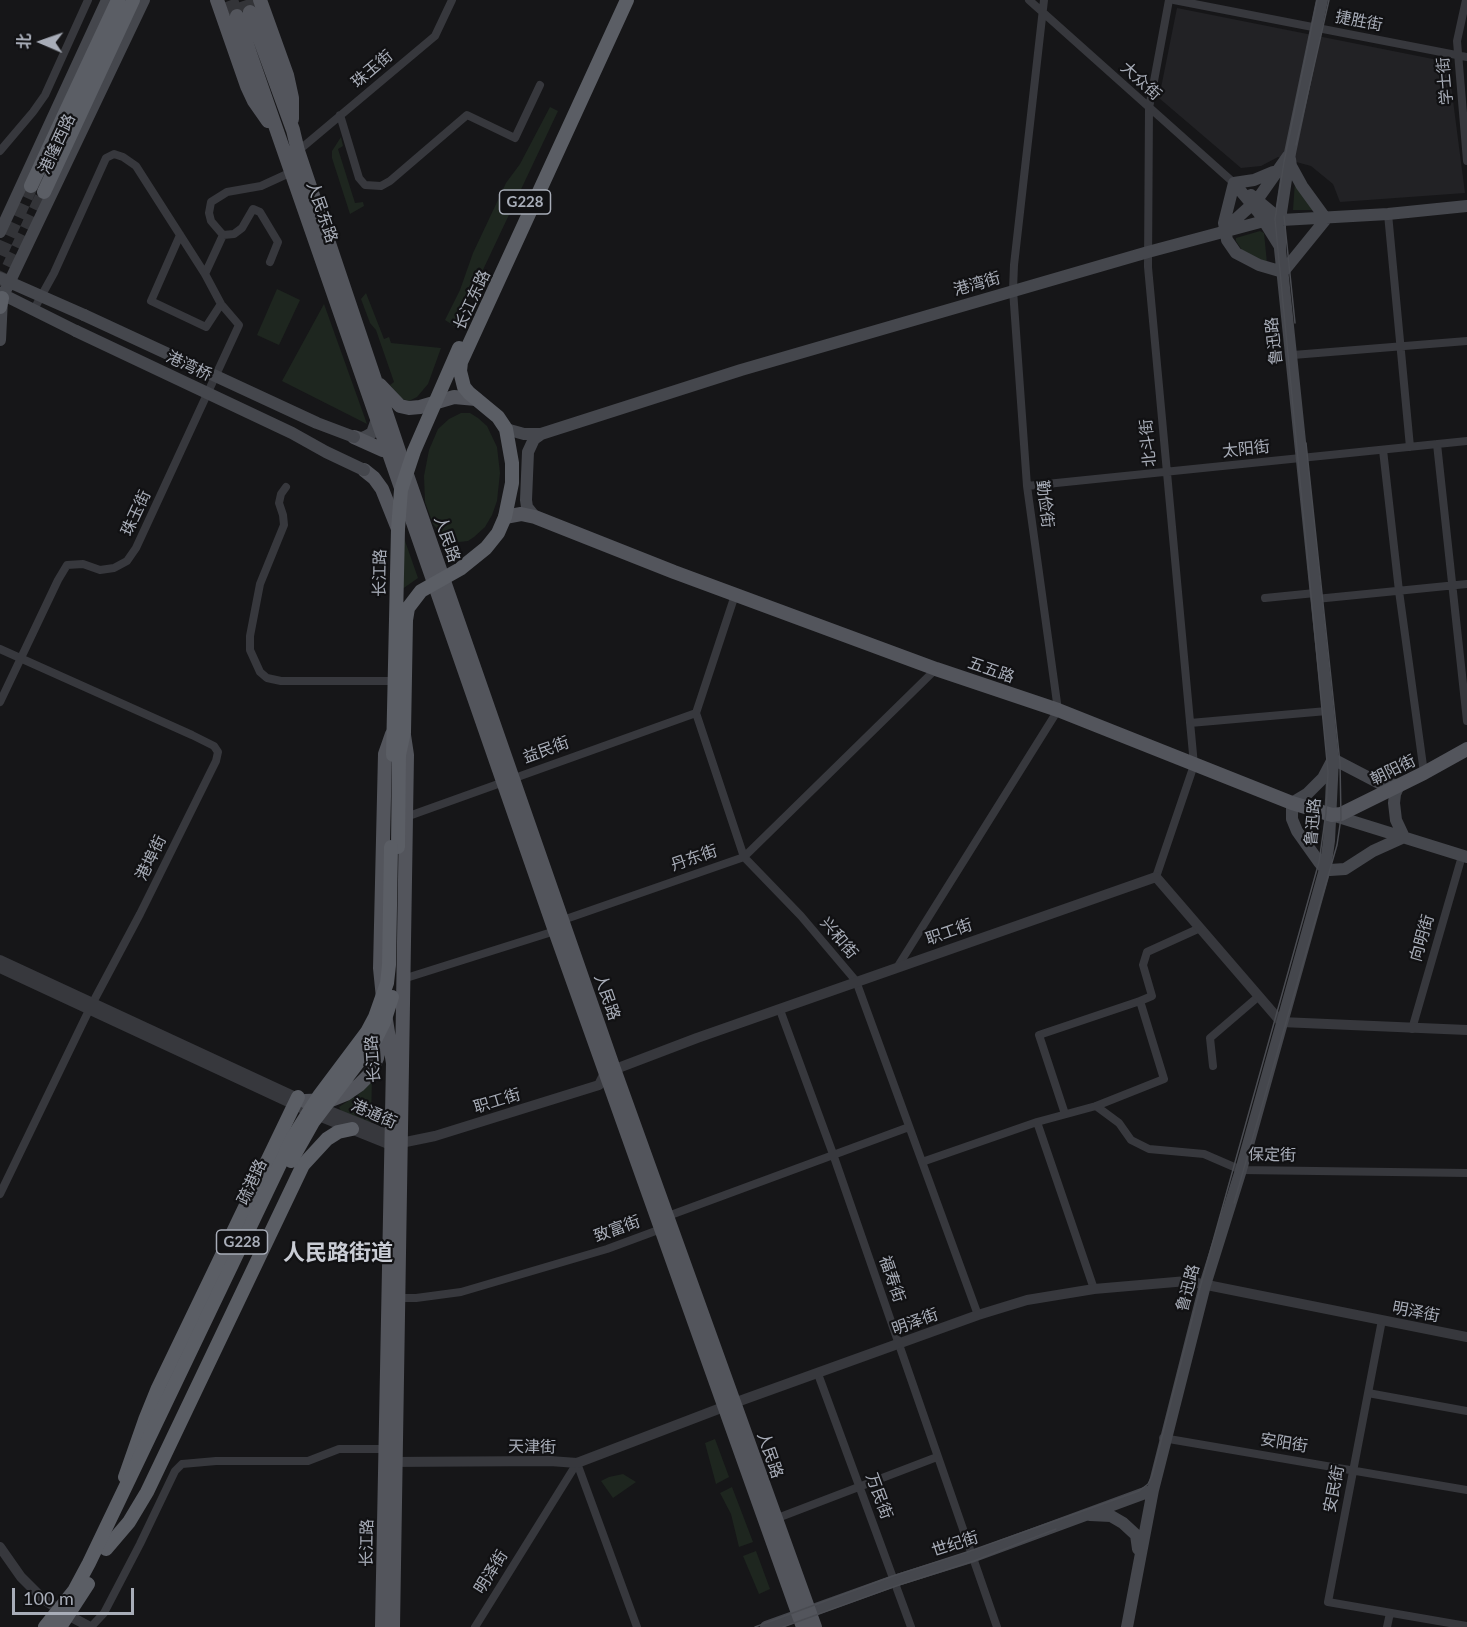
<!DOCTYPE html>
<html>
<head>
<meta charset="utf-8">
<style>
	body { margin:0 }
	#map { position:relative; width:1467px; height:1627px; overflow:hidden; background:#161618; font-family:Lato,"Noto Sans SC",sans-serif }
	canvas { display:block }
	.north { position:absolute; left:12px; top:12px; width:60px; height:60px; -webkit-text-stroke:4px #111113; paint-order:stroke; rotate:272deg; font-size:16px; font-weight:700; line-height:24px; text-align:center; color:#a8adb8 }
	.north::after { content:''; display:block; margin:auto; width:21px; height:27px; background:#a8adb8; clip-path:polygon(50% 0,100% 100%,50% 72%,0 100%) }
	.scale { position:absolute; left:12px; top:1588px; width:122px; height:27px; box-sizing:border-box; border:3px solid #a8adb8; border-top:0; padding-left:8px; font-size:18px; line-height:21px; white-space:nowrap; color:#a8adb8; -webkit-text-stroke:4px #111113; paint-order:stroke }
</style>
</head>
<body>
<div id="map">
<canvas width="1467" height="1627"></canvas>
<div class="north">北</div>
<div class="scale">100 m</div>
</div>
<script>
const g = document.querySelector('canvas').getContext('2d');
g.lineJoin = 'round';
function paint(path, color) { g.fillStyle = color; g.fill(path, 'evenodd'); }
const toPath = rows => new Path2D(rows.map(r => 'M' + r).join(''));
function stroke(path, color, width, dash) { g.strokeStyle = color; g.lineWidth = width; g.lineCap = dash ? 'butt' : 'round'; g.setLineDash(dash || []); g.stroke(path); }
function write(font, color, halo, rows, align = 'center') {
  g.font = font + ' Lato,"Noto Sans SC",sans-serif'; g.lineWidth = 4.5; g.setLineDash([]); g.textBaseline = 'middle'; g.strokeStyle = halo; g.fillStyle = color; for (const [text, x, y, turn = 0] of rows) {
    g.save(); g.translate(x, y); g.rotate((+turn || 0) * Math.PI / 180); g.textAlign = isNaN(turn) ? turn : align; if (halo) g.strokeText(text, 0, 0); g.fillText(text, 0, 0); g.restore();
  }
}
paint(toPath([
	[1177,8,1448,62,1465,193,1340,202,1333,184,1311,166,1278,157,1261,166,1241,168,1159,98]
]), '#222225');
paint(toPath([
	[550,107,558,111,456,327,445,320,460,290,473,253,506,183,520,164],
	[341,137,343,146,338,149,355,203,363,202,364,206,350,214,332,158,332,151],
	[1295,181,1313,210,1293,210],
	[1260,231,1264,233,1267,263,1242,250,1236,241,1236,238],
	[277,289,300,300,279,345,257,335],
	[366,293,384,339,389,337,391,343,441,348,428,384,417,397,409,401,402,399,390,385,394,382,376,330,370,323,361,299],
	[324,304,367,424,282,381],
	[461,413,470,413,478,418,487,426,497,447,500,473,497,501,492,515,485,527,474,537,468,541,459,542,450,540,440,532,433,524,425,502,424,476,429,450,438,429,449,419],
	[404,538,418,578,401,590],
	[372,1075,371,1125,341,1111,339,1107,360,1093],
	[715,1439,729,1477,716,1484,705,1443],
	[623,1474,636,1482,613,1498,601,1481,609,1477],
	[732,1487,753,1542,739,1547,731,1514,720,1493],
	[756,1551,770,1589,759,1594,743,1556]
]), '#1e261f');
stroke(toPath([
	[231,0,237,16],
	[246,0,250,12]
]), '#333438', 14, [14, 7]);
stroke(toPath([
	[0,255,31,186],
	[0,286,44,192]
]), '#333438', 14, [14, 7]);
stroke(toPath([
	[1029,0,1234,183],
	[1174,0,1467,57],
	[1466,0,1457,41,1467,161],
	[340,115,359,178,365,185,381,186,390,181,467,115,515,138,540,85],
	[0,151,33,112,45,95,88,0],
	[298,151,435,36,452,0],
	[1388,214,1410,447],
	[180,235,151,301,206,327,221,304],
	[223,235,234,234,242,228,253,209,260,212,278,242,270,262],
	[205,274,223,235,211,221,209,213,211,202,227,192,261,186,285,175],
	[1293,355,1467,341],
	[1437,444,1467,721],
	[1383,450,1399,591,1424,773],
	[1027,486,1467,441],
	[286,487,281,494,279,503,283,515,284,525,260,584,250,636,250,650,260,672,267,678,281,681,394,681],
	[735,595,696,713,744,857,801,916,856,981,978,1315],
	[1265,598,1315,593],
	[1316,599,1467,584],
	[0,649,192,735,214,746,218,752,216,761,140,914,91,1006,0,1194],
	[0,702,58,580,67,565,83,564,100,570,114,568,127,561,136,548,239,325,221,304,205,274,136,166,123,157,114,154,106,158,54,273,33,311],
	[1190,723,1327,711],
	[406,817,696,713],
	[1156,877,1194,765,1148,267,1149,108,1169,0],
	[898,966,1058,710,1027,486,1013,290,1014,265,1044,0],
	[403,979,555,931,563,920,744,857,936,669],
	[780,1010,833,1154,997,1627],
	[1412,1029,1462,856],
	[1213,1066,1210,1038,1259,996],
	[1096,1106,1119,1123,1131,1140,1149,1149,1204,1154,1241,1170,1467,1173],
	[1065,1114,1039,1035,1140,1001],
	[1037,1122,1094,1289],
	[922,1162,1037,1122,1096,1106,1164,1079,1140,1001,1152,996,1143,965,1147,952,1200,928],
	[394,1298,416,1298,461,1292,607,1249,661,1229,668,1216,909,1127],
	[1382,1320,1328,1602,1467,1626],
	[818,1374,911,1627],
	[1368,1393,1467,1411],
	[1163,1438,1467,1490],
	[577,1463,637,1627],
	[775,1519,937,1457],
	[91,1627,104,1613,140,1544,175,1471,182,1464,216,1461,308,1461,339,1449,388,1449],
	[475,1627,577,1463],
	[1387,1627,1390,1613]
]), '#37383d', 8);
stroke(toPath([
	[0,960,302,1100],
	[0,968,314,1114,391,1145,435,1136,599,1085,605,1073,697,1038,1156,877,1281,1022,1467,1030],
	[317,1106,391,1136,396,1140],
	[388,1462,550,1461,577,1463,734,1403,978,1315,1027,1300,1094,1289,1187,1281,1467,1337],
	[0,1547,21,1577,42,1598,64,1613,90,1627]
]), '#37383d', 10);
stroke(toPath([
	[1290,159,1291,166,1302,186,1326,219],
	[1234,183,1224,223,1227,240,1236,253,1259,265,1283,272,1326,219],
	[1234,183,1259,213,1279,245],
	[1234,183,1254,180,1273,172],
	[1251,195,1280,219],
	[1225,229,1257,200,1288,156],
	[0,232,107,0],
	[0,278,84,315],
	[0,293,76,331],
	[0,302,144,0],
	[0,340,2,299],
	[506,429,524,434,541,434,741,370,1148,252,1264,221,1388,214,1467,206],
	[354,437,363,438,372,433,377,419],
	[535,517,527,507,526,500,528,452,534,439,541,434],
	[1333,759,1381,784,1399,785,1395,794,1394,803,1396,820,1404,837,1373,851,1345,869,1330,870,1325,869,1319,862,1297,831,1292,819,1292,803,1307,794,1323,778,1333,759],
	[1332,815,1467,857],
	[1090,1515,1111,1516,1123,1523,1136,1535,1138,1549],
	[766,1627,894,1581,971,1557,1153,1490],
	[1127,1627,1153,1490,1205,1285,1241,1170,1325,869,1329,841,1333,759,1280,249,1280,219,1290,153,1322,0]
]), '#45474d', 12);
stroke(toPath([
	[217,0,247,86,254,101,268,121],
	[260,0,287,75,292,98,292,119],
	[250,12,293,130,298,151,406,472,614,1069,815,1627],
	[237,16,555,931,803,1627],
	[380,385,400,406,409,408,420,407,454,397,476,399],
	[354,437,383,450,395,452],
	[364,470,374,478,382,489,398,529],
	[505,517,521,514,535,517,674,572,936,669,1058,710,1292,803,1332,815,1341,814,1424,773,1467,749],
	[305,1101,331,1100,346,1094,359,1085,370,1074,377,1058,382,1028],
	[382,1627,393,1063,384,1008,380,968,385,754,392,734],
	[393,1627,407,755,404,735]
]), '#53555c', 14);
stroke(toPath([
	[31,186,118,0],
	[44,192,133,0],
	[0,307,2,298],
	[393,755,398,529,401,490,414,451,459,348],
	[398,847,399,755,404,732,406,620,408,608,421,591,460,569,486,548,498,533,505,517,512,483,512,463,506,429,498,417,469,393,464,387,460,371,461,362,627,0],
	[125,1477,145,1420,158,1388,298,1097],
	[106,1549,129,1522,147,1492,303,1165,327,1139,338,1132,352,1129]
]), '#5b5e65', 14);
stroke(toPath([
	[1296,145,1329,0],
	[1284,216,1295,323],
	[1234,1203,1337,845,1341,818,1340,763,1306,443],
	[755,1627,893,1576,970,1551,1139,1491,1148,1484,1152,1476,1201,1284,1319,862,1326,813,1328,772,1275,219,1284,162,1317,0],
	[783,1627,896,1586,974,1561,1056,1529]
]), '#4a4c52', 1.5);
stroke(toPath([
	[84,315,317,423,354,437],
	[76,331,292,433,326,452,364,470]
]), '#45474d', 12);
stroke(toPath([
	[291,1161,313,1122,375,1040,384,1022,392,997],
	[45,1627,74,1591,89,1563,293,1137,319,1096,367,1032,375,1017,387,983,389,965,391,847],
	[60,1627,88,1584]
]), '#5b5e65', 14);
for (const [x, y, w] of [
	[525,202,51],
	[242,1242,51]
]) { const box = new Path2D(); box.roundRect(x - w / 2, y - 12, w, 24, 4.5); g.fillStyle = '#111113'; g.fill(box); stroke(box, '#a8adb8', 1.5); }
write('bold 15px', '#a8adb8', null, [
	["G228",525,202],
	["G228",242,1242]
]);
write('16px', '#a8adb8', '#111113', [
	["捷胜街",1359,21,11],
	["珠玉街",372,69,-40],
	["大众街",1141,81,42],
	["学士街",1445,81,-95],
	["港隆西路",57,144,-65],
	["人民东路",322,212,71],
	["港湾街",977,284,-16],
	["长江东路",472,300,-65],
	["鲁迅路",1274,341,-96],
	["港湾桥",189,366,25],
	["北斗街",1148,443,-95],
	["太阳街",1246,449,-6],
	["勤俭街",1045,504,83],
	["珠玉街",136,513,-65],
	["人民路",447,539,71],
	["长江路",380,573,-89],
	["五五路",991,670,19],
	["益民街",546,750,-20],
	["朝阳街",1393,770,-26],
	["鲁迅路",1313,822,-85],
	["港埠街",151,858,-64],
	["丹东街",694,858,-19],
	["职工街",949,932,-19],
	["兴和街",839,938,50],
	["向明街",1422,938,-74],
	["人民路",607,997,71],
	["长江路",373,1059,-94],
	["职工街",497,1101,-17],
	["港通街",374,1114,24],
	["保定街",1272,1155,1],
	["疏港路",252,1182,-65],
	["致富街",617,1229,-20],
	["福寿街",892,1279,71],
	["鲁迅路",1188,1288,-75],
	["明泽街",1416,1312,11],
	["明泽街",915,1322,-20],
	["安阳街",1284,1443,9],
	["天津街",532,1447,1],
	["人民路",770,1455,71],
	["安民街",1334,1489,-79],
	["万民街",879,1496,70],
	["长江路",367,1543,-89],
	["世纪街",955,1544,-18],
	["明泽街",491,1572,-58]
]);
write('bold 22px', '#c9ccd4', '#111113', [
	["人民路街道",338,1253]
]);
</script>
</body>
</html>
